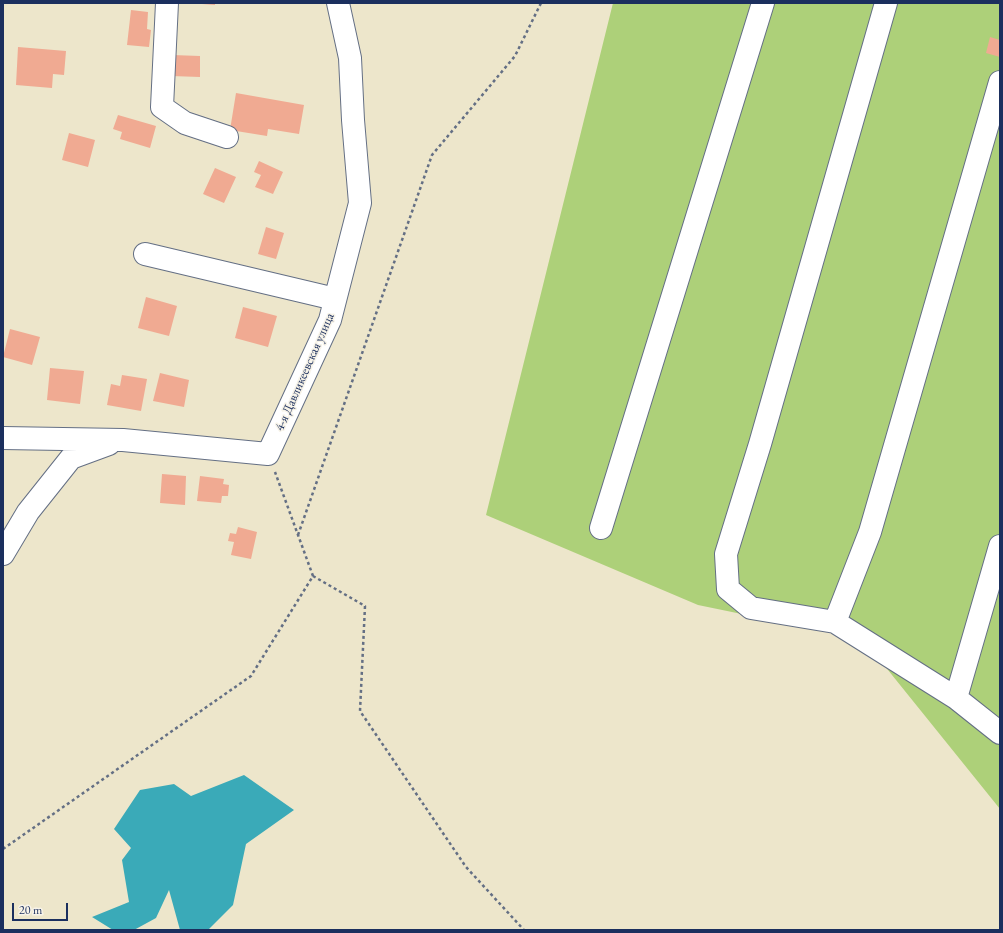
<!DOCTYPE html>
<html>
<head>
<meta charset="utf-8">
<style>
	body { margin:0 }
	#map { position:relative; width:1003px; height:933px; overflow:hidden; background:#ede6cb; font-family:"EB Garamond",serif }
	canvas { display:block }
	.frame { position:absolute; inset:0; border:4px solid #1b2f5e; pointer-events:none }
	.scale { position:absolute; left:12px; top:903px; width:56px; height:18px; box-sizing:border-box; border:2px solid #1b2f5e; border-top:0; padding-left:5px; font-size:12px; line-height:14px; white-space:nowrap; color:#1b2f5e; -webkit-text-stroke:3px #f7f3e8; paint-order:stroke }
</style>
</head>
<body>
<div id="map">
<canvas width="1003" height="933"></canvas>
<div class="frame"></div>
<div class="scale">20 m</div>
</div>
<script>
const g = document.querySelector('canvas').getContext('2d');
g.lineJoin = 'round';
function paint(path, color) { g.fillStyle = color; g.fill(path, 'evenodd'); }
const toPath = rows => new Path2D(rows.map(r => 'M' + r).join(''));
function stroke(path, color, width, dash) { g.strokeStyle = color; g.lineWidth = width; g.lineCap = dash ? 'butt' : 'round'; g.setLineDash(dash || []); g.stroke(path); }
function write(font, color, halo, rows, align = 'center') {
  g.font = font + ' "EB Garamond",serif'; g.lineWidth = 3; g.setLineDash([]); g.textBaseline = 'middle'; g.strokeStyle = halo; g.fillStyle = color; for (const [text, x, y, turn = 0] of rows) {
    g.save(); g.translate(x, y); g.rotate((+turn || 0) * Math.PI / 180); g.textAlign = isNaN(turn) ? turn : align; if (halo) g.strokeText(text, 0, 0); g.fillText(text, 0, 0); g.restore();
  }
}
paint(toPath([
	[613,3,1000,3,1000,809,863,639,698,605,486,515]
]), '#add079');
paint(toPath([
	[244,775,294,810,246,844,233,905,208,930,180,930,169,890,156,918,134,930,113,930,92,917,129,902,122,860,131,848,114,829,140,790,174,784,191,796]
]), '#3aaab8');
paint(toPath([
	[202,3,215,3,215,5,202,4],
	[131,10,148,12,147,29,151,30,149,47,127,45],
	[990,37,1000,40,1000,57,986,53],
	[18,47,66,51,64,75,53,74,52,88,16,85],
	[172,55,200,56,200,77,171,76],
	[236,93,304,105,299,134,268,129,267,136,230,130],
	[118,115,156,126,150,148,120,139,122,132,113,129],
	[69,133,95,140,88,167,62,160],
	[259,161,283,172,273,194,255,187,261,175,254,172],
	[215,168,236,177,224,203,203,194],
	[266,227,284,233,276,259,258,254],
	[146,297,177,306,169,336,138,328],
	[243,307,277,316,268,347,235,338],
	[10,329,40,337,32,365,3,357],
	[50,368,84,371,80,404,47,400],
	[160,373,189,380,184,407,153,401],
	[122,375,147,379,141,411,107,405,111,384,120,386],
	[162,474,186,476,185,505,160,503],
	[200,476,224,479,223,484,229,485,228,496,222,496,221,503,197,501],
	[238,527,257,532,251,559,231,555,234,542,228,541,230,533,236,534]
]), '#f0aa92');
const minor = toPath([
	[167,3,162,107,185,123,227,137],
	[886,3,760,444,726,554,728,589,751,608,835,622,956,698,1000,733],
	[145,254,335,299],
	[3,438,123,440,268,454,330,320,360,203,353,120,350,58,338,3],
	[601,528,763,3],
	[3,554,28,512,71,458,109,444],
	[835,622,870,532,1000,82],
	[956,698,1000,546]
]);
stroke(minor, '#646f84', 24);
stroke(toPath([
	[298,535,432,155,515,56,541,3],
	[313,576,365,606,360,711,466,867,524,930],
	[3,849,251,676,313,576,275,472]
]), '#646f84', 2.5, [3, 3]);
stroke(minor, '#fff', 22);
write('13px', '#1b2f5e', '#f7f3e8', [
	["4-я Давликеевская улица",305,372,-66]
]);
</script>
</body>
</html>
